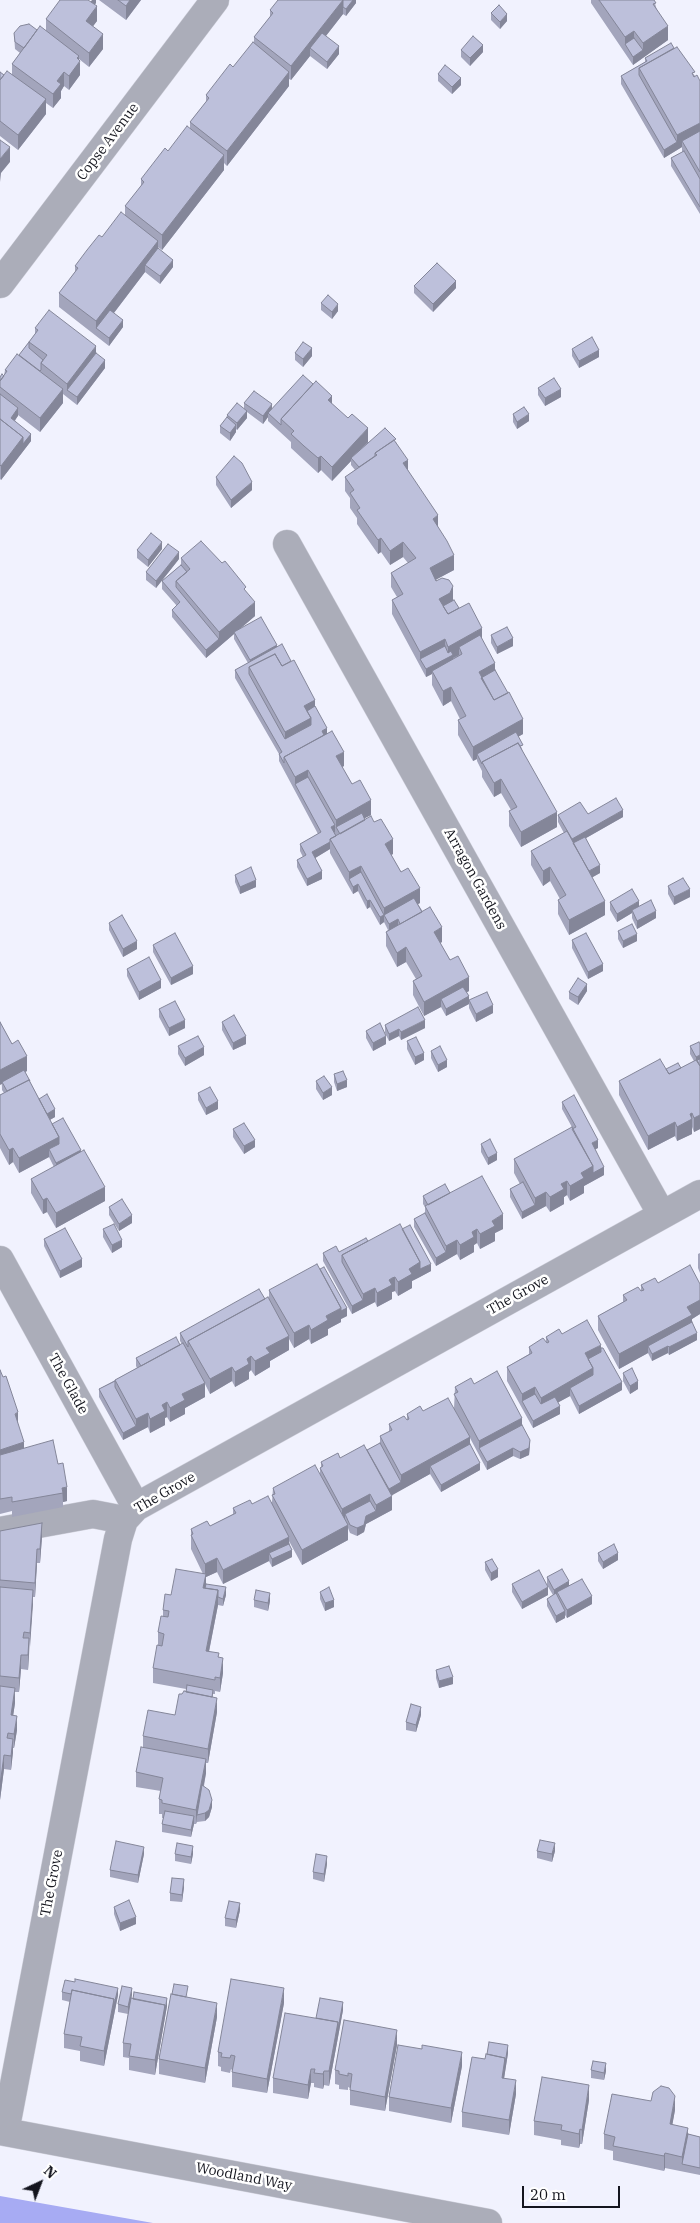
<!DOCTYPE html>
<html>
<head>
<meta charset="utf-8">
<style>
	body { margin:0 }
	#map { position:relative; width:700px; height:2223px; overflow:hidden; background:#f1f2fe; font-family:"IBM Plex Serif",serif }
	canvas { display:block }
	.north { position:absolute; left:15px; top:2158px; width:50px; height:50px; -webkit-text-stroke:4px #fff; paint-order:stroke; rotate:43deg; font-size:14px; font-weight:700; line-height:20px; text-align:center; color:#14151e }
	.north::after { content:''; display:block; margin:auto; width:18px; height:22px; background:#14151e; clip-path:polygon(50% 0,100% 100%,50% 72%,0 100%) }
	.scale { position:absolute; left:522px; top:2186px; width:98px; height:22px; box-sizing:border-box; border:2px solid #14151e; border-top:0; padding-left:6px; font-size:15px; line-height:18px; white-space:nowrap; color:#14151e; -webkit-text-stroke:4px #fff; paint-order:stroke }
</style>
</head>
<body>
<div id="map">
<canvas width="700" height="2223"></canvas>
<div class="north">N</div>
<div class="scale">20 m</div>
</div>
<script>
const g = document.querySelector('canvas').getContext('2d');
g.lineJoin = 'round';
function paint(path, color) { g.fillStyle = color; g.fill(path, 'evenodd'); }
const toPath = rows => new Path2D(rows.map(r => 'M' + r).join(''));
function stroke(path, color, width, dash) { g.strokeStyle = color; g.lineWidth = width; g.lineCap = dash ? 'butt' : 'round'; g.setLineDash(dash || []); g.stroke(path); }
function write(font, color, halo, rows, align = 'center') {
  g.font = font + ' "IBM Plex Serif",serif'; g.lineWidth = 5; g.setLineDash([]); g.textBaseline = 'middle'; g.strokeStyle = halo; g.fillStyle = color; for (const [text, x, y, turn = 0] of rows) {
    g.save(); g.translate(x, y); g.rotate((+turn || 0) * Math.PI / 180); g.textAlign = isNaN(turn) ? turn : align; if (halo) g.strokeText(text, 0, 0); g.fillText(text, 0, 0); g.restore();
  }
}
paint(toPath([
	[0,2196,153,2223,0,2223]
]), '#a7abf3');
const street = toPath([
	[0,284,215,0],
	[287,544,662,1215],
	[0,1260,136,1507],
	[0,1531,93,1514,124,1520],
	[0,2131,488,2223],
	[5,2132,118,1539,124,1520,136,1507,700,1194]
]);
stroke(street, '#cecfda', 29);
stroke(street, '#abadb9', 28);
paint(toPath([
	[96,0,96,3,94,5,97,21,92,26,103,49,89,67,79,59,80,75,69,90,64,86,61,91,61,98,53,108,46,103,46,114,18,150,0,136,0,72,4,75,12,74,12,64,20,53,15,49,14,33,37,30,46,30,46,19],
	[99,0,141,0,126,20],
	[356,0,356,3,346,16,343,14,326,36,339,54,327,69,310,56,291,80,289,79,289,86,227,166,224,163,224,170,162,250,158,247,158,248,173,267,160,284,145,272,114,313,123,327,109,346,59,307,59,293,75,272,75,266,102,237,125,215,125,206,141,186,141,179,190,129,190,122,206,102,206,95,233,67,254,43,254,37,270,17,270,10],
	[591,0,654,0,656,7,668,40,633,65,591,3],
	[491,13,507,21,500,29,491,20],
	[674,48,695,76,700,81,700,214,671,166,671,158,682,152,682,147,664,158,621,84,621,76,645,62,645,58],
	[461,50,483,52,470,66,461,57],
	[438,74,461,85,452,94,438,81],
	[414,286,456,288,433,312,414,293],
	[321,303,338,311,332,319,321,310],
	[35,328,96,353,105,368,77,405,63,394,63,403,40,432,18,415,15,421,31,441,1,480,0,479,0,377,4,376,5,370,19,355,35,334],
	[572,349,599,357,579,368,572,356],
	[295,353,312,356,303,367,295,360],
	[538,388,561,397,545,406,538,395],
	[244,403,272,409,332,404,368,442,396,442,408,470,438,527,454,570,436,579,482,639,523,734,518,737,523,752,557,827,521,847,509,826,509,811,511,810,501,793,494,797,482,777,482,771,477,761,477,759,473,761,458,735,458,720,460,719,451,701,443,706,432,685,432,674,426,677,392,614,392,600,397,597,391,587,391,573,408,563,403,557,390,565,381,552,378,554,357,524,357,518,350,508,350,498,345,491,345,477,355,470,351,465,351,461,332,481,321,470,318,473,291,448,291,442,268,421,268,417,263,424,247,412,247,418,237,430,236,429,236,432,230,441,220,433,220,426,227,418,227,415,244,409],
	[513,414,529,421,517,429,513,422],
	[216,477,252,490,231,508,216,485],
	[162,549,148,567,137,558,137,550],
	[181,558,246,592,255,616,240,629,277,647,315,706,327,734,344,766,342,767,352,784,371,815,364,818,393,854,391,855,420,903,418,904,442,942,440,943,469,991,467,992,469,1000,493,1013,476,1022,469,1008,469,1004,446,1016,441,1007,424,1016,413,995,413,981,416,979,406,962,397,967,386,946,386,932,388,930,384,922,380,925,370,907,367,909,358,891,353,894,330,853,330,849,315,858,322,879,307,886,297,867,297,860,303,857,300,851,300,844,318,834,279,761,279,754,235,678,235,670,248,663,234,639,234,634,206,658,172,617,172,610,177,606,162,589,162,581,181,565],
	[179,559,156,588,146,580,146,572],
	[491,635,513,646,497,654,491,643],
	[588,814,623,817,586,838,600,873,592,877,605,915,569,935,558,914,558,900,560,899,550,881,543,886,531,865,531,851,564,833,558,822,558,815],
	[235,875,256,887,240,894,235,882],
	[668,886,690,897,674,905,668,894],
	[610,902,639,906,656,918,637,929,632,918,632,913,617,922,610,910],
	[109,923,137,949,123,957,109,930],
	[618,931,637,941,623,948,618,939],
	[572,940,603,971,588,979,572,948],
	[153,945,193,974,171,985,153,952],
	[127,969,161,988,139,1000,127,976],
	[587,991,578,1005,569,999,569,992],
	[159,1009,185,1028,169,1036,159,1017],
	[0,1022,27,1071,25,1072,39,1099,55,1117,50,1120,52,1124,81,1152,105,1201,56,1228,47,1212,43,1214,31,1193,31,1179,54,1167,49,1157,19,1173,13,1162,9,1165,0,1148,0,1095,4,1093,2,1090],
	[222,1022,246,1044,233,1050,222,1030],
	[385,1025,425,1028,401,1040,399,1036,389,1041,385,1033],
	[366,1031,386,1044,373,1051,366,1038],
	[407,1041,424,1060,415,1065,407,1049],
	[700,1044,700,1129,694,1132,692,1127,692,1134,677,1141,675,1136,648,1150,619,1095,619,1081,666,1069,681,1068,694,1061,690,1054,690,1046],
	[178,1046,204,1055,185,1066,178,1054],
	[431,1051,447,1067,438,1072,431,1058],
	[334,1074,347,1087,337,1091,334,1082],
	[316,1081,332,1095,323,1100,316,1089],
	[198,1093,218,1109,206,1115,198,1100],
	[562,1102,598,1148,595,1149,604,1175,584,1186,584,1193,570,1201,567,1195,564,1197,564,1204,550,1212,546,1206,522,1219,510,1197,510,1189,520,1184,514,1173,514,1159,573,1129,562,1109],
	[233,1129,255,1147,244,1154,233,1137],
	[481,1144,497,1160,488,1165,481,1152],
	[450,1193,503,1229,495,1233,495,1241,480,1249,477,1243,474,1245,474,1252,460,1260,457,1254,436,1266,414,1227,414,1219,425,1213,425,1207,423,1204,423,1196],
	[109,1207,132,1223,119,1231,109,1215],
	[103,1229,122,1247,112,1253,103,1237],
	[402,1229,431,1271,412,1281,412,1288,398,1296,395,1291,392,1292,392,1299,377,1307,375,1302,352,1314,323,1261,323,1253,339,1252,368,1241],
	[44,1239,82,1267,60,1278,44,1246],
	[700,1253,700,1273,698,1268,698,1254],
	[658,1283,700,1284,700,1314,692,1319,692,1322,697,1340,669,1355,668,1353,652,1361,648,1353,619,1369,598,1330,598,1316,623,1302,623,1295,641,1291,641,1285],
	[269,1290,347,1316,341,1319,341,1322,328,1329,328,1335,311,1344,309,1339,294,1348,289,1339,289,1350,270,1361,270,1367,255,1376,251,1370,249,1372,249,1379,235,1387,232,1381,210,1394,205,1384,205,1397,185,1408,185,1414,170,1422,167,1417,165,1418,165,1425,150,1433,148,1427,123,1440,99,1397,99,1389,137,1368,136,1366,136,1358,182,1344,180,1341,180,1333,265,1299,269,1301],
	[562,1334,601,1348,622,1390,579,1414,570,1396,558,1402,560,1414,533,1428,507,1381,507,1367,529,1354,529,1347,546,1341,546,1337],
	[0,1370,18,1424,24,1449,58,1464,67,1501,63,1502,63,1507,12,1517,12,1511,0,1514],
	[623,1373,638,1389,630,1394,623,1381],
	[474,1384,522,1425,530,1447,529,1455,520,1459,513,1456,487,1470,470,1438,470,1444,480,1470,441,1492,430,1474,391,1495,392,1510,366,1524,364,1532,357,1536,350,1533,348,1528,348,1540,302,1565,289,1541,292,1557,272,1567,269,1561,223,1584,217,1572,206,1577,206,1584,226,1595,223,1606,218,1605,209,1652,219,1657,223,1673,220,1692,215,1691,215,1694,213,1694,213,1697,217,1712,208,1763,206,1763,206,1773,204,1786,212,1807,209,1817,205,1821,197,1822,196,1824,194,1824,191,1837,162,1832,162,1824,163,1818,162,1818,162,1814,159,1814,159,1799,161,1791,136,1787,136,1772,143,1747,143,1736,175,1715,182,1694,186,1692,186,1689,153,1683,153,1668,158,1645,158,1632,163,1616,163,1610,171,1595,203,1574,191,1549,191,1529,210,1526,233,1514,233,1508,252,1504,272,1502,273,1488,320,1473,320,1468,321,1467,321,1462,340,1458,367,1450,380,1443,380,1436,389,1432,389,1424,407,1420,407,1414,423,1411,468,1434,454,1409,455,1387],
	[0,1531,42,1537,40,1563,37,1563,35,1597,33,1597,28,1670,21,1669,19,1692,15,1692,15,1703,13,1716,17,1730,14,1748,13,1748,11,1770,4,1769,0,1800],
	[598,1553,618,1560,603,1569,598,1561],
	[485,1562,498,1577,491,1581,485,1570],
	[547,1577,569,1586,592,1604,567,1618,565,1615,565,1618,556,1623,547,1606,547,1599,553,1595,547,1585],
	[512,1584,548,1595,522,1609,512,1592],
	[320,1592,334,1607,325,1611,320,1599],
	[254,1600,270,1601,268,1611,254,1607],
	[436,1670,453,1684,439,1688,436,1678],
	[421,1715,416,1732,406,1730,406,1722],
	[537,1851,555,1851,552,1862,537,1858],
	[144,1854,138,1883,110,1877,110,1870],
	[175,1854,193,1854,191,1864,175,1861],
	[327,1864,324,1882,313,1879,313,1872],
	[184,1887,182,1902,170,1901,170,1893],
	[114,1907,136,1924,120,1931,114,1914],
	[240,1910,236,1928,225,1926,225,1918],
	[62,1992,118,1995,104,2066,80,2061,80,2051,64,2048,64,2034,70,2002,62,2000],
	[188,1994,187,1997,217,2017,205,2083,159,2074,159,2059],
	[132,1995,131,1998,167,2006,155,2075,129,2070,129,2058,123,2057,123,2043,128,2014,118,2012,118,2004],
	[284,2003,267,2093,232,2087,232,2070,231,2069,230,2073,221,2071,221,2067,218,2066,218,2052],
	[343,2010,329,2086,324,2085,323,2089,314,2087,314,2083,311,2083,308,2099,273,2093,273,2078,316,2018],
	[397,2045,385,2111,350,2105,350,2088,348,2087,348,2090,339,2089,339,2085,335,2084,335,2070],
	[508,2053,504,2078,516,2094,509,2135,462,2127,462,2112,485,2059],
	[462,2066,451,2123,389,2111,389,2097],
	[591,2070,606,2071,604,2080,591,2078],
	[589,2100,582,2144,580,2144,579,2148,561,2145,561,2140,534,2135,534,2121],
	[675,2110,672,2125,688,2134,700,2137,700,2175,665,2168,664,2171,613,2160,613,2151,604,2149,604,2134]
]), '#a3a5bc');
paint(toPath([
	[92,0,96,0,96,3,87,14,87,6],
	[130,0,141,0,126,20,126,6],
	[343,0,343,14,314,51,310,48,310,56,291,80,291,66],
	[353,0,356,0,356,3,346,16,346,9],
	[97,6,97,21,86,36,86,21],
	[507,14,507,21,500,29,500,22],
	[668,26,668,40,633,65,633,57,643,50,643,43],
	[634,31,634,45,625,44,625,37],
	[103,34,103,49,89,67,89,53],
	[483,45,483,52,470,66,470,58],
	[339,46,339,54,327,69,327,62],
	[79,56,79,63,80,61,80,75,69,90,69,76],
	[64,72,64,86,61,91,61,98,53,108,53,94,57,81],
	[289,72,289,86,227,166,227,151],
	[461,78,461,85,452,94,452,87],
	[46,99,46,114,18,150,18,135],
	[700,123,700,137,682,141,682,147,664,158,664,150,677,142,677,135],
	[10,147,10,162,1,173,0,182,0,159],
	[224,155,224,170,162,250,162,235],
	[158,241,158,256,145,265,145,272,100,331,96,328,96,321],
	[173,260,173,267,160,284,160,276],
	[456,281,456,288,433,312,433,304],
	[338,304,338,311,332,319,332,312],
	[123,320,123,327,109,346,109,338],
	[96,346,96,361,67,390,67,384],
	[312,348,312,356,303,367,303,359],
	[599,350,599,357,579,368,579,361],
	[105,360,105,368,77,405,77,397],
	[63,389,63,403,40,432,40,418],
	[561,389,561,397,545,406,545,398],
	[332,396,332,410,328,400],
	[272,404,272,412,268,413,268,417,263,424,263,416],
	[18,408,18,416,11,425,11,418],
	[247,411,247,418,237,430,237,423],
	[529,414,529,421,517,429,517,422],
	[236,425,236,432,230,441,230,433],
	[368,428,368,442,351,458,351,461,332,481,332,467],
	[31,434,31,441,1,480,1,466,23,437],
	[321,456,321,470,318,473,318,458],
	[408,460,408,474,403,463],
	[252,482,252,490,231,508,231,500],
	[438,515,438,529,433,519],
	[381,538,381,552,378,554,378,540],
	[162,542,162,549,148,567,148,560],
	[403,542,403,557,390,565,390,551],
	[179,552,179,559,156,588,156,581],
	[454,555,454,570,430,583,430,568],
	[453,586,453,601,442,611,439,599],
	[255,602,255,616,235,633,234,632,234,634,206,658,206,650,219,639,219,632],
	[482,628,482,642,459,647,459,655,453,658,453,662,432,671,432,674,426,677,426,669,448,657,448,647],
	[513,638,513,646,497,654,497,647],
	[445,639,445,654,420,659,420,652],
	[277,645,277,653,250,667,250,660],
	[495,663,495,678,482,685,479,672],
	[451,687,451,701,443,706,443,691],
	[315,700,315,714,307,718,304,706],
	[311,718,311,732,285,746,285,732],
	[523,719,523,734,479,758,477,754,477,759,473,761,473,747],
	[327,728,327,736,322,738,322,731],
	[344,752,344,766,336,770,336,756],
	[308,770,308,785,295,784,295,777],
	[501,779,501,793,494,797,494,783],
	[371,800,371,815,339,832,336,827,336,820],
	[623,810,623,817,572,846,572,839],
	[557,812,557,827,521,847,521,832],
	[335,825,335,832,331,835,331,827],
	[393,839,393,854,385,858,385,844],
	[330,842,330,849,312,860,312,852],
	[600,865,600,873,586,881,586,873],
	[361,866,361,880,349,879,349,872],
	[550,867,550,881,543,886,543,871],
	[322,871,322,879,307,886,307,879],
	[256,880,256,887,240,894,240,887],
	[358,884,358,891,353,894,353,887],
	[420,888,420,903,387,920,384,915,384,908],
	[690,889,690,897,674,905,674,897],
	[370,900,370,907,367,909,367,901],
	[605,901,605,915,569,935,569,920],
	[639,901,639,909,632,910,632,913,617,922,617,914],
	[656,911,656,918,637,929,637,921],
	[384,915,384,922,380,925,380,917],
	[398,919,398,927,389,932,389,924],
	[442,927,442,942,434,946,434,932],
	[637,934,637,941,623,948,623,941],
	[137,941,137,949,123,957,123,949],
	[406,947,406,962,397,967,397,953],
	[603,964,603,971,588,979,588,972],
	[193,966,193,974,171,985,171,978],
	[469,977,469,991,444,1005,441,999,441,1007,424,1016,424,1002],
	[161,980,161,988,139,1000,139,992],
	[587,984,587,991,578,1005,578,997],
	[469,996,469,1004,446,1016,446,1009],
	[493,1005,493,1013,476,1022,476,1014],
	[185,1020,185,1028,169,1036,169,1028],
	[425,1020,425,1028,401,1040,401,1032],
	[399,1029,399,1036,389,1041,389,1034],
	[246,1036,246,1044,233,1050,233,1043],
	[386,1036,386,1044,373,1051,373,1043],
	[204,1047,204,1055,185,1066,185,1058],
	[424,1053,424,1060,415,1065,415,1057],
	[700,1055,700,1063,696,1065,696,1057],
	[27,1056,27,1071,3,1083,2,1082,2,1084,0,1085,0,1070],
	[447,1060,447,1067,438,1072,438,1065],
	[347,1080,347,1087,337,1091,337,1084],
	[332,1087,332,1095,323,1100,323,1093],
	[218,1101,218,1109,206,1115,206,1108],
	[55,1109,55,1117,44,1123,44,1115],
	[692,1113,692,1134,677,1141,677,1127,690,1114],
	[700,1115,700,1129,694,1132,694,1118],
	[675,1122,675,1136,648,1150,648,1136],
	[59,1137,59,1152,49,1149,49,1157,19,1173,19,1158],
	[255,1140,255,1147,244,1154,244,1146],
	[598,1140,598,1148,592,1151,592,1143],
	[13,1148,13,1162,9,1165,9,1150],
	[81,1150,81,1158,56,1171,56,1163],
	[497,1153,497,1160,488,1165,488,1158],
	[593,1166,604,1167,604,1175,584,1186,584,1193,570,1201,570,1186,581,1173],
	[567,1181,567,1195,564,1197,564,1204,550,1212,550,1197,561,1184],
	[105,1187,105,1201,56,1228,56,1213],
	[546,1192,546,1206,522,1219,522,1212,535,1205,535,1198],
	[47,1198,47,1212,43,1214,43,1200],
	[503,1214,503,1229,495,1233,495,1241,480,1249,480,1234,492,1221],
	[132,1215,132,1223,119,1231,119,1224],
	[477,1229,477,1243,474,1245,474,1252,460,1260,460,1245,472,1232],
	[122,1240,122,1247,112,1253,112,1245],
	[457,1240,457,1254,436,1266,436,1258,446,1252,446,1246],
	[82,1259,82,1267,60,1278,60,1271],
	[420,1262,420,1277,412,1281,412,1288,398,1296,398,1282,409,1269],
	[431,1264,431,1271,420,1277,420,1269],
	[395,1277,395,1291,392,1292,392,1299,377,1307,377,1293,389,1280],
	[375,1288,375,1302,352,1314,352,1306,363,1300,363,1294],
	[700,1300,700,1314,692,1319,692,1330,648,1346,648,1353,619,1369,619,1354,687,1307],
	[341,1308,347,1308,347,1316,341,1319,341,1322,328,1329,328,1335,311,1344,311,1330,326,1316],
	[309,1325,309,1339,294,1348,294,1333],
	[697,1333,697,1340,669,1355,669,1347],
	[289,1336,289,1350,270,1361,270,1367,255,1376,255,1361,266,1348],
	[601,1345,601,1359,589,1366,585,1353],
	[668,1346,668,1353,652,1361,652,1354],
	[251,1356,251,1370,249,1372,249,1379,235,1387,235,1372,247,1359],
	[232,1367,232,1381,210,1394,210,1379],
	[593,1368,593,1382,570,1388,570,1396,541,1412,541,1398],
	[638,1381,638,1389,630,1394,630,1386],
	[622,1382,622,1390,579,1414,579,1406],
	[205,1383,205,1397,185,1408,185,1414,170,1422,170,1408,182,1394],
	[535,1387,535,1401,522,1401,522,1394],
	[167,1402,167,1417,165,1418,165,1425,150,1433,150,1419,162,1405],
	[560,1406,560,1414,533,1428,533,1421],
	[18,1412,18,1427,15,1414],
	[148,1413,148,1427,123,1440,123,1433,136,1426,136,1419],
	[522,1418,522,1433,479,1448,479,1441],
	[470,1437,470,1452,430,1466,430,1474,389,1497,389,1489,401,1482,401,1475],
	[530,1440,529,1455,520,1459,520,1452],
	[24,1442,24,1456,0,1464,0,1450],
	[513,1448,513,1456,487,1470,487,1462],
	[480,1463,480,1470,441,1492,441,1485],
	[67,1487,67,1501,63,1502,62,1488],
	[370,1494,370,1508,345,1514,345,1522,342,1523,342,1509],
	[392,1496,392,1510,366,1524,364,1532,357,1536,357,1528,366,1516,376,1511,376,1505],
	[42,1523,42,1537,40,1563,40,1549],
	[348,1525,348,1540,302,1565,302,1550],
	[289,1537,289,1551,292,1550,292,1557,272,1567,272,1559,269,1553,269,1561,223,1584,223,1570],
	[37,1549,37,1563,35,1597,35,1583],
	[618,1553,618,1560,603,1569,603,1562],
	[217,1558,217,1572,206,1577,206,1589,203,1588,205,1578,205,1564],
	[498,1569,498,1577,491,1581,491,1573],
	[569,1581,569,1589,557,1592,557,1596,554,1597,554,1590],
	[226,1587,226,1595,223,1606,223,1599],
	[548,1587,548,1595,522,1609,522,1602],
	[33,1590,33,1604,30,1647,30,1633],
	[218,1590,218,1605,206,1666,206,1651],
	[270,1593,270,1601,268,1611,268,1603],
	[592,1596,592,1604,567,1618,567,1610],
	[334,1600,334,1607,325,1611,325,1603],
	[565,1611,565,1618,556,1623,556,1616],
	[29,1638,29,1653,28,1670,28,1655],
	[21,1655,21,1669,19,1692,19,1678],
	[223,1658,223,1673,220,1692,220,1678],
	[453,1677,453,1684,439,1688,439,1681],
	[15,1688,15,1703,11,1730,11,1715],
	[217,1698,217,1712,208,1763,208,1749],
	[421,1707,421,1715,416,1732,416,1725],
	[17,1716,17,1730,14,1748,14,1734],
	[13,1739,13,1753,11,1770,11,1756],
	[4,1755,4,1769,0,1800,0,1785],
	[206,1759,206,1773,198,1814,197,1815,196,1824,196,1810],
	[212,1800,212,1807,209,1817,205,1821,205,1813],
	[194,1816,194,1824,191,1837,191,1830],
	[555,1843,555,1851,552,1862,552,1854],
	[193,1846,193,1854,191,1864,191,1857],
	[144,1847,144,1854,138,1883,138,1875],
	[327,1856,327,1864,324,1882,324,1874],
	[184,1879,184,1887,182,1902,182,1895],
	[240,1903,240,1910,236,1928,236,1920],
	[136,1917,136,1924,120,1931,120,1923],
	[118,1988,118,1995,104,2066,104,2051,114,1999],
	[132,1988,132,1995,128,2014,128,2007],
	[284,1988,284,2003,267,2093,267,2079],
	[167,1998,167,2006,155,2075,155,2060,165,2005],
	[343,2002,343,2010,329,2086,329,2071,338,2022],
	[217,2003,217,2017,205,2083,205,2068],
	[397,2030,397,2045,385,2111,385,2097],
	[508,2045,508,2053,502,2092,502,2078,505,2058],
	[462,2052,462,2066,451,2123,451,2108],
	[606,2063,606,2071,604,2080,604,2073],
	[311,2069,311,2083,308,2099,308,2085],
	[324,2071,324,2085,323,2089,323,2074],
	[516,2080,516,2094,509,2135,509,2120],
	[589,2085,589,2100,582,2144,582,2130],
	[675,2096,675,2110,670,2138,670,2124],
	[688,2128,688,2142,682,2164,682,2157],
	[580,2129,580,2144,579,2148,579,2134],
	[665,2153,665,2168,664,2171,664,2156]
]), '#848699');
const building = toPath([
	[60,0,88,0,97,6,86,21,103,34,89,53,46,19,60,0],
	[118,0,130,0,126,6,118,0],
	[278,0,343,0,291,66,254,37,273,13,270,10,278,0],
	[343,0,353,0,346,9,343,7,343,0],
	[599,0,654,0,656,3,653,4,668,26,643,43,634,31,625,37,599,0],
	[499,5,507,14,500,22,491,13,499,5],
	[29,24,37,30,24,48,15,42,14,33,20,26,29,24],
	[40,26,79,56,77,58,80,61,69,76,64,72,57,81,61,84,53,94,12,64,40,26],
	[322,33,339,46,327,62,310,48,322,33],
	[473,36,483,45,470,58,461,50,473,36],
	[634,38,643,50,633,57,625,44,634,38],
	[253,42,289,72,227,151,190,122,209,98,206,95,230,64,233,67,253,42],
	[671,43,674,48,639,68,639,75,677,142,664,150,621,76,647,61,645,58,671,43],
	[677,47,695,72,692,73,694,77,697,75,700,81,700,123,677,135,639,68,677,47],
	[445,65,461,78,452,87,438,74,445,65],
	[7,71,46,99,18,135,0,121,0,80,7,71],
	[0,72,4,75,0,80,0,72],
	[187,126,224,155,162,235,125,206,144,182,141,179,165,148,168,151,187,126],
	[700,131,700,172,682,141,700,131],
	[0,140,10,147,0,159,0,140],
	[684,151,700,179,700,207,671,158,684,151],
	[121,212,158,241,96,321,59,293,78,268,75,266,87,250,99,235,102,237,121,212],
	[158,248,173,260,160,276,145,265,158,248],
	[437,263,456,281,433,304,414,286,437,263],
	[328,295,338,304,332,312,321,303,328,295],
	[49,310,96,346,67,384,41,363,47,355,29,342,38,330,35,328,49,310],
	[110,310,123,320,109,338,96,328,110,310],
	[592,337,599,350,579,361,572,349,592,337],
	[29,342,29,348,43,360,41,363,41,370,40,371,19,355,29,342],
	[303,342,312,348,303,359,295,353,303,342],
	[96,353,105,360,77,397,67,390,96,353],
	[17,354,63,389,40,418,0,387,0,381,7,371,5,370,17,354],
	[2,374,4,376,0,381,0,377,2,374],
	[303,375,313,384,281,419,281,425,268,413,303,375],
	[554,378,561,389,545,398,538,388,554,378],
	[316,381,332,396,328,400,348,418,352,414,368,428,332,467,321,456,318,458,304,446,291,434,294,431,281,419,316,381],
	[254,391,272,404,263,416,244,403,254,391],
	[0,394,18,408,11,418,31,434,23,444,23,437,0,419,0,394],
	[237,403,247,411,237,423,227,415,237,403],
	[524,407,529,414,517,422,513,414,524,407],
	[227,417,236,425,230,433,220,426,227,417],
	[0,419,23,437,1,466,0,465,0,419],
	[385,428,396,439,375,453,375,456,359,467,351,458,385,428],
	[394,440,408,460,403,463,438,515,433,519,447,541,454,555,430,568,436,581,442,578,449,580,453,586,450,593,439,599,448,614,469,603,482,628,448,647,445,639,420,652,392,600,403,594,391,573,416,558,403,542,390,551,381,538,378,540,357,510,360,508,350,493,354,490,345,477,377,455,375,453,394,440],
	[234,456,242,463,252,482,231,500,216,477,234,456],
	[151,533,162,542,148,560,137,550,151,533],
	[201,541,222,563,225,561,246,587,244,589,255,602,219,632,176,581,190,569,181,558,201,541],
	[168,544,179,552,156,581,146,572,168,544],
	[181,565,187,572,176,581,176,587,219,639,206,650,172,610,180,602,162,581,181,565],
	[454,600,459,608,448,614,443,606,454,600],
	[261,617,277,645,250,660,234,632,261,617],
	[507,627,513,638,497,647,491,635,507,627],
	[480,635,495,663,479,672,494,700,509,692,523,719,473,747,458,720,466,716,451,687,443,691,432,671,462,654,459,647,480,635],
	[282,644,291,661,282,666,275,654,249,667,249,674,285,739,311,725,311,718,307,711,315,706,327,728,322,731,324,735,284,757,284,763,279,754,282,752,235,670,282,644],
	[445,646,448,653,451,651,453,655,426,669,420,659,445,646],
	[275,654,282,666,294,660,315,700,304,706,311,718,285,732,249,667,275,654],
	[495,670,508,693,494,700,481,678,495,670],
	[332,731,344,752,336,756,352,784,360,780,371,800,336,820,308,770,295,777,284,757,332,731],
	[516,732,523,745,520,746,518,743,482,762,482,764,477,754,516,732],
	[518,743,557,812,521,832,509,811,517,807,501,779,494,783,482,762,518,743],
	[308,777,335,825,331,827,336,836,330,839,330,842,312,852,322,871,307,879,297,860,306,855,300,844,321,832,295,784,308,777],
	[616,798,623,810,572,839,558,815,580,802,588,814,616,798],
	[362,813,365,820,340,834,336,827,362,813],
	[371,816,374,822,381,819,393,839,385,844,401,872,408,868,420,888,384,908,361,866,349,872,330,839,371,816],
	[567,831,605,901,569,920,558,900,566,895,550,867,543,871,531,851,567,831],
	[585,837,600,865,589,871,573,843,585,837],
	[251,867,256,880,240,887,235,875,251,867],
	[361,872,384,915,380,917,370,900,367,901,358,884,353,887,349,879,361,872],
	[683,878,690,889,674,897,668,886,683,878],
	[632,889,639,901,617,914,610,902,632,889],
	[414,898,422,912,400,924,398,919,389,924,384,915,414,898],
	[651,900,656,911,637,921,632,910,651,900],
	[430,907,442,927,434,932,450,960,458,956,469,977,424,1002,413,981,422,976,406,947,397,953,386,932,430,907],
	[122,915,137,941,123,949,109,923,122,915],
	[632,924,637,934,623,941,618,931,632,924],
	[175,933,193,966,171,978,153,945,175,933],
	[586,933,603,964,588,972,572,940,586,933],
	[149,957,161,980,139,992,127,969,149,957],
	[578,978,587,984,578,997,569,992,578,978],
	[463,987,469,996,446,1009,441,999,463,987],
	[487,992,493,1005,476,1014,469,1000,487,992],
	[175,1001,185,1020,169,1028,159,1009,175,1001],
	[418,1007,425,1020,401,1032,399,1029,389,1034,385,1025,418,1007],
	[234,1015,246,1036,233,1043,222,1022,234,1015],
	[0,1022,12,1044,18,1040,27,1056,0,1070,0,1022],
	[380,1023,386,1036,373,1043,366,1031,380,1023],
	[198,1036,204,1047,185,1058,178,1046,198,1036],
	[416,1037,424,1053,415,1057,407,1041,416,1037],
	[699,1042,700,1044,700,1055,696,1057,690,1046,699,1042],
	[440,1046,447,1060,438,1065,431,1051,440,1046],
	[660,1059,669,1074,696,1060,700,1066,700,1115,694,1118,692,1113,690,1114,692,1119,677,1127,675,1122,648,1136,619,1081,660,1059],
	[700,1059,700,1066,697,1060,700,1059],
	[678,1063,681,1068,669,1074,666,1069,678,1063],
	[24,1070,30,1081,29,1080,7,1091,2,1082,24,1070],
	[343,1071,347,1080,337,1084,334,1074,343,1071],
	[324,1076,332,1087,323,1093,316,1081,324,1076],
	[29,1080,59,1137,19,1158,13,1148,9,1150,0,1134,0,1095,29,1080],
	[210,1087,218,1101,206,1108,198,1093,210,1087],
	[47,1094,55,1109,47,1114,39,1099,47,1094],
	[574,1095,598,1140,592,1143,604,1167,593,1173,593,1166,572,1129,576,1127,562,1102,574,1095],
	[63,1118,81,1150,56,1163,49,1149,59,1144,59,1137,52,1124,63,1118],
	[244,1123,255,1140,244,1146,233,1129,244,1123],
	[572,1127,593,1166,581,1173,584,1178,570,1186,567,1181,561,1184,564,1189,550,1197,546,1192,535,1198,514,1159,572,1127],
	[490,1139,497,1153,488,1158,481,1144,490,1139],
	[84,1150,105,1187,56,1213,47,1198,43,1200,31,1179,84,1150],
	[482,1176,503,1214,492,1221,495,1226,480,1234,477,1229,472,1232,474,1237,460,1245,457,1240,446,1246,425,1206,482,1176],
	[523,1182,535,1205,522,1212,510,1189,523,1182],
	[445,1184,450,1193,428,1205,423,1196,445,1184],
	[122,1199,132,1215,119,1224,109,1207,122,1199],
	[425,1213,446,1252,436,1258,414,1219,425,1213],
	[114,1224,122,1240,112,1245,103,1229,114,1224],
	[400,1224,420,1262,409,1269,412,1274,398,1282,395,1277,392,1278,389,1280,392,1285,377,1293,375,1288,363,1294,342,1255,400,1224],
	[410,1225,431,1264,420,1269,420,1262,402,1229,410,1225],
	[65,1228,82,1259,60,1271,44,1239,65,1228],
	[366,1238,368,1241,342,1255,342,1262,363,1300,352,1306,323,1253,336,1246,339,1252,366,1238],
	[317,1264,341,1308,326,1316,328,1320,311,1330,309,1325,294,1333,269,1290,317,1264],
	[690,1265,700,1284,700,1300,687,1307,692,1315,619,1354,598,1316,627,1300,623,1295,638,1287,641,1291,644,1290,641,1285,655,1278,658,1283,690,1265],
	[324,1267,347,1308,341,1311,341,1308,320,1269,324,1267],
	[259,1289,265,1299,188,1341,188,1347,180,1333,259,1289],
	[268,1297,289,1336,266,1348,270,1353,255,1361,251,1356,247,1359,249,1364,235,1372,232,1367,210,1379,188,1341,268,1297],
	[587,1320,601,1345,585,1353,593,1368,541,1398,535,1387,522,1394,507,1367,532,1353,529,1347,543,1338,547,1343,549,1342,546,1337,559,1329,562,1334,587,1320],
	[692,1322,697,1333,669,1347,668,1346,652,1354,648,1346,692,1322],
	[176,1337,180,1345,141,1366,136,1358,176,1337],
	[183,1343,205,1383,182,1394,185,1400,170,1408,167,1402,162,1405,165,1411,150,1419,148,1413,136,1419,115,1380,183,1343],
	[601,1348,603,1348,622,1382,579,1406,570,1388,593,1375,593,1368,588,1359,601,1352,601,1348],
	[632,1368,638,1381,630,1386,623,1373,632,1368],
	[0,1370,3,1377,6,1376,18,1412,15,1414,24,1442,0,1450,0,1370],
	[497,1371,522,1418,479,1441,454,1394,458,1392,455,1387,471,1378,474,1384,497,1371],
	[115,1381,115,1387,136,1426,123,1433,99,1389,115,1381],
	[535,1394,541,1404,555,1397,560,1406,533,1421,522,1401,535,1394],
	[448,1398,470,1437,401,1475,380,1436,392,1430,389,1424,404,1416,407,1420,409,1419,407,1414,420,1406,423,1411,448,1398],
	[522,1425,530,1440,529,1448,520,1452,513,1448,487,1462,479,1448,522,1425],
	[53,1440,58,1464,63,1463,67,1487,62,1488,63,1493,12,1502,12,1497,0,1499,0,1455,53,1440],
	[380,1443,401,1482,389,1489,367,1450,380,1443],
	[470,1444,480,1463,441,1485,430,1466,470,1444],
	[364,1445,392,1496,376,1505,370,1494,342,1509,320,1468,323,1466,321,1462,338,1453,340,1458,364,1445],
	[315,1465,348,1525,302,1550,272,1495,275,1494,273,1488,315,1465],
	[268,1496,289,1537,223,1570,217,1558,205,1564,191,1535,193,1534,191,1529,207,1521,210,1526,236,1513,233,1508,250,1500,252,1504,268,1496],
	[370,1501,376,1511,366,1516,364,1525,357,1528,350,1525,345,1514,370,1501],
	[42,1523,40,1549,37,1549,35,1583,0,1580,0,1531,42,1523],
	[289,1544,292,1550,272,1559,269,1553,289,1544],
	[614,1544,618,1553,603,1562,598,1553,614,1544],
	[492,1559,498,1569,491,1573,485,1562,492,1559],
	[176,1569,206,1574,203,1588,218,1590,206,1651,219,1653,218,1657,223,1658,220,1678,215,1677,215,1680,153,1668,157,1645,162,1646,164,1634,158,1632,161,1616,168,1617,169,1611,163,1610,165,1594,171,1595,176,1569],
	[562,1569,569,1581,554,1590,547,1577,562,1569],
	[539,1570,548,1587,522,1602,512,1584,539,1570],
	[582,1579,592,1596,567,1610,557,1592,582,1579],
	[206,1584,226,1587,223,1599,218,1597,218,1590,205,1588,206,1584],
	[0,1587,33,1590,30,1633,24,1632,23,1638,29,1638,28,1655,21,1655,19,1678,0,1676,0,1587],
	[329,1587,334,1600,325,1603,320,1592,329,1587],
	[256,1590,270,1593,268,1603,254,1600,256,1590],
	[556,1593,565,1611,556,1616,547,1599,556,1593],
	[449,1666,453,1677,439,1681,436,1670,449,1666],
	[187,1685,213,1690,212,1697,186,1692,187,1685],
	[0,1686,15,1688,11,1715,17,1716,14,1734,8,1733,7,1738,13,1739,11,1756,4,1755,0,1785,0,1686],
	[184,1691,217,1698,208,1749,143,1736,148,1710,175,1715,179,1694,182,1694,184,1691],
	[411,1704,421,1707,416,1725,406,1722,411,1704],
	[141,1747,206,1759,196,1810,162,1803,162,1800,159,1799,163,1778,136,1772,141,1747],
	[202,1785,209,1790,212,1800,209,1810,205,1813,197,1815,202,1785],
	[165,1811,194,1816,191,1830,162,1824,165,1811],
	[540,1840,555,1843,552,1854,537,1851,540,1840],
	[116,1841,144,1847,138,1875,110,1870,116,1841],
	[177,1843,193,1846,191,1857,175,1854,177,1843],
	[316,1854,327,1856,324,1874,313,1872,316,1854],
	[172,1878,184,1879,182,1895,170,1893,172,1878],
	[129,1900,136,1917,120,1923,114,1907,129,1900],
	[229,1901,240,1903,236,1920,225,1918,229,1901],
	[75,1979,118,1988,114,2005,114,1999,72,1990,71,1994,62,1992,65,1980,75,1982,75,1979],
	[231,1979,284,1988,267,2079,232,2072,235,2056,231,2055,230,2058,221,2057,222,2053,218,2052,231,1979],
	[174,1984,188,1986,186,1997,172,1994,174,1984],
	[122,1986,132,1988,128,2007,118,2004,122,1986],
	[72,1990,114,1999,104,2051,80,2046,82,2037,64,2034,72,1990],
	[134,1992,167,1998,165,2011,165,2005,133,1999,134,1992],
	[171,1994,217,2003,205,2068,159,2059,171,1994],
	[131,1998,165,2005,155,2060,129,2056,131,2044,123,2043,131,1998],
	[320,1998,343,2002,338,2029,338,2022,316,2018,320,1998],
	[285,2013,338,2022,329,2071,324,2071,323,2074,314,2073,315,2069,311,2069,308,2085,273,2078,285,2013],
	[344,2020,397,2030,385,2097,350,2090,352,2074,348,2073,348,2076,339,2074,339,2071,335,2070,344,2020],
	[489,2042,508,2045,505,2064,505,2058,487,2054,489,2042],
	[398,2045,422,2049,422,2045,462,2052,451,2108,389,2097,398,2045],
	[486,2054,505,2058,502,2078,516,2080,509,2120,462,2112,472,2057,485,2059,486,2054],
	[593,2061,606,2063,604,2073,591,2070,593,2061],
	[542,2077,589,2085,582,2130,580,2129,579,2134,561,2130,562,2125,534,2121,542,2077],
	[661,2086,669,2088,675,2096,670,2124,688,2128,682,2157,665,2153,664,2156,613,2146,615,2137,604,2134,612,2094,651,2101,653,2092,661,2086],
	[688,2134,700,2137,700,2168,682,2164,688,2134]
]);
paint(building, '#bdc0db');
stroke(building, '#848699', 1);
write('14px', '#14151e', '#fff', [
	["Copse Avenue",108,142,-53],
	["Arragon Gardens",475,879,61],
	["The Grove",518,1295,-29],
	["The Glade",68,1384,61],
	["The Grove",165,1493,-30],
	["The Grove",52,1883,-79],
	["Woodland Way",244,2177,11]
]);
</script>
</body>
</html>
